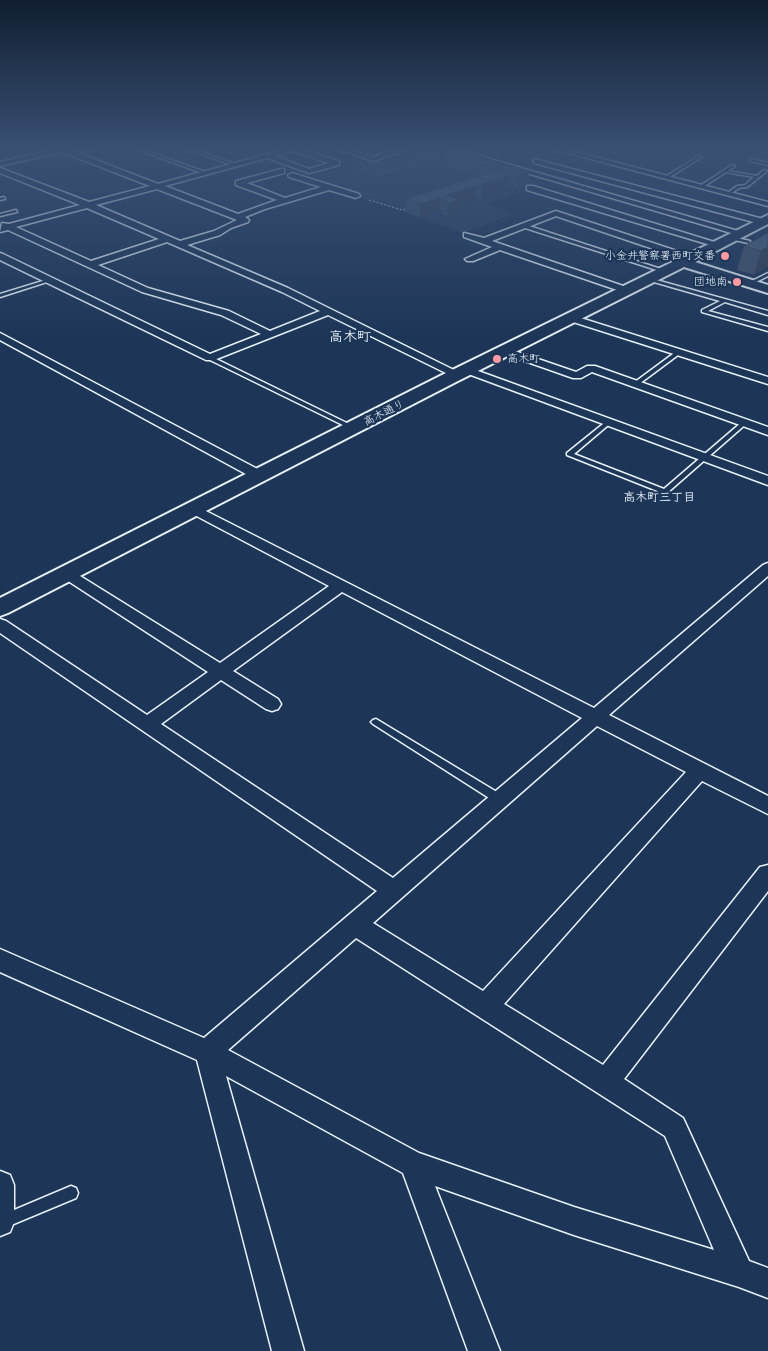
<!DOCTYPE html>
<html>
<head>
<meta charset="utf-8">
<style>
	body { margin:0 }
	canvas { display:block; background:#1d3557 }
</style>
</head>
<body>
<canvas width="768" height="1351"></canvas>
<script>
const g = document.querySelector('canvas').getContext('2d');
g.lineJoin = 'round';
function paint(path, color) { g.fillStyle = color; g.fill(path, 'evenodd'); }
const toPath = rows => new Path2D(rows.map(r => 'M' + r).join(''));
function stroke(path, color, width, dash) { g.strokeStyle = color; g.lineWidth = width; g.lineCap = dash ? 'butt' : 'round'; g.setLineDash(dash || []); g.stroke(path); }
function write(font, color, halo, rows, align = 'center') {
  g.font = font + ' "Comic Neue","Klee One",sans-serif'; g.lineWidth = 4.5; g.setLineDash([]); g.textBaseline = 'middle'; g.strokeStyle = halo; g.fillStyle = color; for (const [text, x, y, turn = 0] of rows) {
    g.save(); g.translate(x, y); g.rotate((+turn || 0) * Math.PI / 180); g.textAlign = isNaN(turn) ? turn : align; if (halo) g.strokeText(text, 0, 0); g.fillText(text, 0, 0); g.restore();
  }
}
paint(toPath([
	[427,152,438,153,545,184,486,204,514,214,463,233,307,178,376,159,389,163]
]), '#2a4162');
paint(toPath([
	[427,152,445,158,423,163,426,165,412,169,390,163],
	[379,162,404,169,378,177,354,169]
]), '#374d6c');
const lane = toPath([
	[82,150,89,150,72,154,70,153,82,150],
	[138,150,143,150,208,173,205,174,138,150],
	[190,150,195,150,238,165,235,166,190,150],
	[699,156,702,157,668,178,665,177,699,156],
	[751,159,768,163,768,165,750,161,751,159],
	[732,165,735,166,728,171,757,176,764,170,767,171,747,187,739,188,730,194,729,192,737,186,745,185,754,177,726,172,703,187,700,186,732,165],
	[4,197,5,199,0,200,0,198,4,197],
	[16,210,17,212,0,216,0,214,16,210],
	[522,225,526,225,667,271,663,272,522,227,522,225],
	[732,237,750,241,750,242,748,243,730,239,732,237],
	[768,273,768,276,752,284,748,283,768,273],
	[649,278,768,311,768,315,725,302,708,311,768,327,768,331,702,312,702,310,720,301,647,280,647,278,649,278],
	[46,280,50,281,0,297,0,294,46,280],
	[677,351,682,352,639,384,635,384,635,382,677,351],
	[210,356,355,427,356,428,351,429,208,359,207,358,210,356],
	[608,420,613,421,574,454,664,489,742,422,747,423,667,493,665,494,567,455,567,453,608,420],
	[376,719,505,797,506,800,505,803,501,804,497,803,373,724,371,722,373,720,376,719],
	[71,1186,76,1188,78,1193,76,1198,4,1228,0,1226,0,1216,71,1186]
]);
const street = toPath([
	[52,150,70,150,158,184,282,150,303,150,339,161,339,165,309,173,267,158,165,186,238,214,277,200,236,185,236,181,281,169,284,169,284,173,247,183,285,198,321,187,289,177,288,175,292,173,359,194,360,196,356,198,329,190,265,209,245,217,249,220,248,222,231,228,220,235,187,245,288,288,464,375,458,378,454,377,328,315,214,360,206,360,0,260,0,253,3,254,210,354,261,334,221,315,142,292,8,230,0,232,2,223,9,224,80,205,0,173,0,168,89,202,150,186,62,152,0,166,0,162,52,150],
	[292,151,293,151,329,163,309,169,275,156,292,151],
	[157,189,237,220,214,231,180,241,96,205,157,189],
	[87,208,159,239,91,261,16,227,87,208],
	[167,242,282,292,320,311,270,331,229,311,148,288,98,265,167,242],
	[341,150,351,150,373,157,392,150,403,151,373,161,341,150],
	[448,150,459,150,745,233,738,235,448,150],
	[557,150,568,150,768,202,768,206,557,150],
	[534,159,767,220,768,222,761,224,534,163,534,159],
	[527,186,533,186,724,245,720,248,717,247,527,190,527,186],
	[556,211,695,257,697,259,695,261,689,261,556,216,492,241,629,288,629,292,623,292,500,250,473,261,467,261,465,259,492,247,464,237,464,233,484,238,556,211],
	[571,315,768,377,768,384,567,320,566,318,567,316,571,315],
	[0,333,265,473,267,476,260,480,255,479,0,340,0,333],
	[506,348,576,372,587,366,595,366,768,427,768,435,592,372,581,378,573,378,502,353,501,351,506,348],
	[467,367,768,476,768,485,463,372,461,370,463,368,467,367],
	[194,505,594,708,763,565,768,563,768,576,609,715,768,796,768,814,702,781,504,1004,603,1065,760,867,768,865,768,891,624,1079,683,1118,749,1261,768,1268,768,1298,739,1287,574,1235,435,1186,500,1351,468,1351,403,1173,226,1076,304,1351,272,1351,197,1060,0,972,0,949,204,1038,377,891,0,633,0,619,6,621,147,715,208,672,62,577,59,574,62,571,72,571,220,663,329,586,189,512,187,509,189,506,194,505],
	[342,592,582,718,393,878,161,724,221,680,266,709,272,711,278,709,281,704,278,699,233,671,342,592],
	[597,726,686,772,483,991,373,923,597,726],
	[356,938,665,1136,714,1250,574,1207,419,1153,228,1050,356,938],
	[0,1171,10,1175,14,1185,14,1222,10,1232,0,1236,0,1171]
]);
const secondary = toPath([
	[768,215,768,224,695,262,768,285,768,293,684,267,454,383,8,613,0,616,0,598,442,375,768,215]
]);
stroke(lane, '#e8f1f8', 3);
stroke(street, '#e8f1f8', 3);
stroke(secondary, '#e8f1f8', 4);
stroke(toPath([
	[369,200,402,210,408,208]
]), '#e8f1f8', 1, [2, 2]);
paint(lane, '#1d3557');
paint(street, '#1d3557');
paint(secondary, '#1d3557');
paint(toPath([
	[444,153,504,165,504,168,529,171,528,182,518,188,509,187,485,195,485,199,481,200,475,198,461,203,460,211,447,216,442,214,442,211,440,210,420,217,405,212,406,199,480,176,444,165],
	[768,233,754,275,737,270,744,246]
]), '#3f5169');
paint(toPath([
	[504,165,503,176,493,180,494,168],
	[529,171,528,182,518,188,519,176],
	[510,175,509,187,485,195,485,199,481,200,482,188,480,185],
	[476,186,475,198,461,203,460,211,447,216,448,203,445,196],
	[440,198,440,210,420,217,420,204],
	[768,247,768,267,754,275,761,251]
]), '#334255');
const building = toPath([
	[455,150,504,165,494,168,444,153,455,150],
	[511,166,529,171,519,176,510,175,480,185,486,186,482,188,476,186,445,196,461,198,448,203,442,201,447,200,440,198,420,204,406,199,511,166],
	[768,233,768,247,761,251,744,246,768,233]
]);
paint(building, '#495e7a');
stroke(building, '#334255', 1);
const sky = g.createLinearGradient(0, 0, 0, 339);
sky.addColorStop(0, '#101d30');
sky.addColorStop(0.44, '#3a5174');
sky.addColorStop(1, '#3a517400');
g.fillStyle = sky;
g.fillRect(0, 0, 768, 339);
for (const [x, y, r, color] of [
	[725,256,5,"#ff9aa2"],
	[737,282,5,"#ff9aa2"],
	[497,359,5,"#ff9aa2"]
]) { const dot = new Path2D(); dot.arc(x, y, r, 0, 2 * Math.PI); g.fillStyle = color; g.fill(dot); stroke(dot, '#1d3557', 2); }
write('11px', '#e8f1f8', '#1d3557', [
	["小金井警察署西町交番",715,256],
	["団地南",727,282],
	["高木町",507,359,"left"]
], 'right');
write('11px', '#e8f1f8', '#1d3557', [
	["高木通り",384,413,-27]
]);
write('bold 12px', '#e8f1f8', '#1d3557', [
	["高木町三丁目",659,498]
]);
write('bold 14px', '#e8f1f8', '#1d3557', [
	["高木町",350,337]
]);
</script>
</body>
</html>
